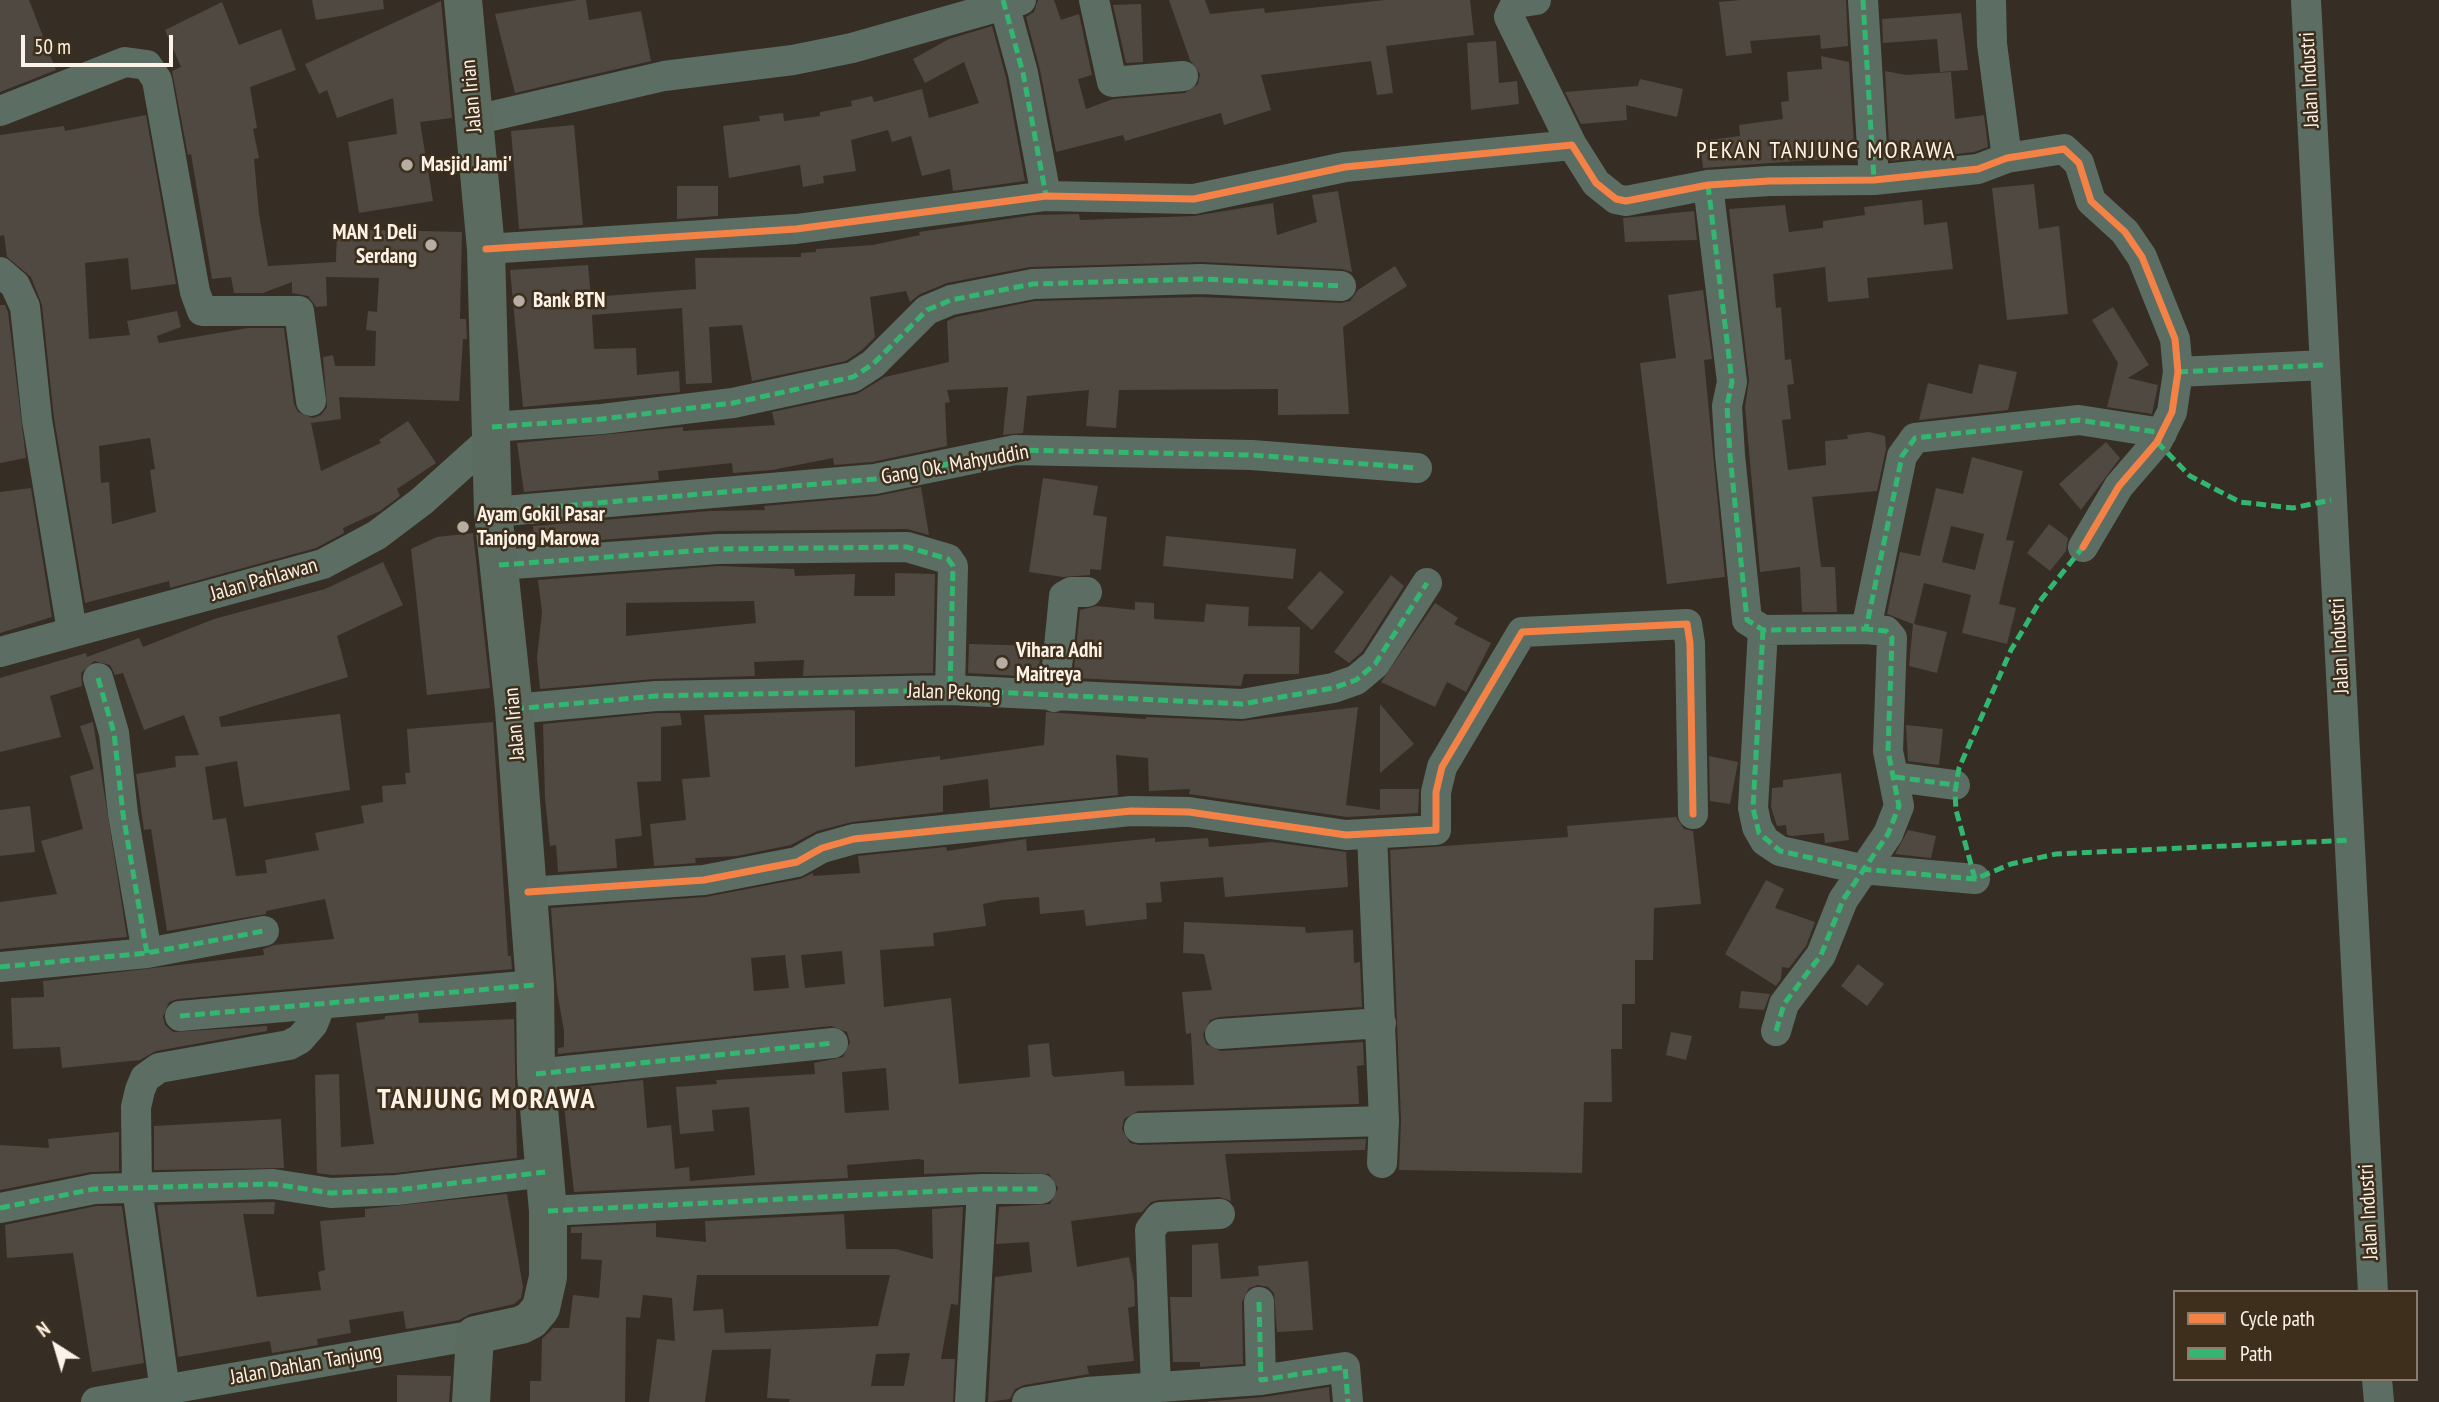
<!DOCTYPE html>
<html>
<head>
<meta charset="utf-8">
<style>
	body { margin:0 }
	#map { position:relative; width:2439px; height:1402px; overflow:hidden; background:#362e25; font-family:"PT Sans Narrow",sans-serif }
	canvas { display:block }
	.legend { position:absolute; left:2173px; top:1290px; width:245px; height:91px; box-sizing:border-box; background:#3e2f1d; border:2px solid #8a7d6e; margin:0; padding:9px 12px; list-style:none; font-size:21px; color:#fcf2e7 }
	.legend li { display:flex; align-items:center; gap:14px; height:35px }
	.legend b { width:35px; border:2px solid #8a7d6e }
	.north { position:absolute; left:21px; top:1311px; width:70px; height:70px; -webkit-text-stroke:5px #3e2f1d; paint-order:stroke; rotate:323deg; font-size:19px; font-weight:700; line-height:28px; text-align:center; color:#fcf2e7 }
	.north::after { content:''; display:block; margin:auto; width:24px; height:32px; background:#fcf2e7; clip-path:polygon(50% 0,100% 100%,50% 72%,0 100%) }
	.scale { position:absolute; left:21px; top:35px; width:152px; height:32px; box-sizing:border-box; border:4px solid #fcf2e7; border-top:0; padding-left:9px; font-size:21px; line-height:24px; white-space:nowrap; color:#fcf2e7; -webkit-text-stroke:5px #3e2f1d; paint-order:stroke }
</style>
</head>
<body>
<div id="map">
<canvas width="2439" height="1402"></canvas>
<ul class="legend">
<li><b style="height:9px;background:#f48246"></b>Cycle path</li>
<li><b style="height:9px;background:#33b770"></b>Path</li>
</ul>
<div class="north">N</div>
<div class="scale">50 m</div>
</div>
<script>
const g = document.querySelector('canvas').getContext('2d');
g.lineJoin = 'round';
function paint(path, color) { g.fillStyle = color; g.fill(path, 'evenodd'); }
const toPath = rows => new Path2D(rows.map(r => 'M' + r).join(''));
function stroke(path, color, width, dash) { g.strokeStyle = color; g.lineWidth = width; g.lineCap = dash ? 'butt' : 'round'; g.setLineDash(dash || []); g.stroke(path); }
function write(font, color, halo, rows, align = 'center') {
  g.font = font + ' "PT Sans Narrow",sans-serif'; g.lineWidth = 5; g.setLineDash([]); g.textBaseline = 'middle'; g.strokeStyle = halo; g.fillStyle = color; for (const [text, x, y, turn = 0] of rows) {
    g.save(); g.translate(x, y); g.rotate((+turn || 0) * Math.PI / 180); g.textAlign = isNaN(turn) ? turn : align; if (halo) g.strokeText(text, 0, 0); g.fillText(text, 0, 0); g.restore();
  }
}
paint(toPath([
	[0,0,29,0,56,70,0,92],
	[312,0,383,0,384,9,316,20],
	[577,0,586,0,589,20,641,11,651,61,515,93,495,14],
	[1038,0,1054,0,1061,20,1079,14,1092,75,1078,79,1086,109,1113,99,1185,93,1198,84,1200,74,1190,60,1169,0,1205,0,1210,14,1264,8,1265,13,1385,0,1470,0,1474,35,1386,46,1393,93,1377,95,1371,61,1261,75,1271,110,1224,125,1221,113,1125,141,1123,135,1056,152,1040,70,1026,17,1034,12],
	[1740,0,1846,0,1848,46,1821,49,1820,35,1750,41,1752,53,1726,56,1719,2],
	[441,1,452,118,420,122,433,201,359,213,348,142,397,134,393,98,337,118,327,90,319,94,305,64],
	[222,2,239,45,281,29,296,70,250,87,257,128,253,129,259,158,254,159,259,214,268,266,336,262,337,229,462,232,460,319,466,319,467,339,463,339,459,401,339,397,341,419,311,423,321,471,381,443,379,440,408,421,436,463,397,489,400,496,380,511,343,528,344,533,316,548,170,588,169,581,85,603,54,418,42,305,31,277,7,257,4,235,0,236,0,135,64,126,65,131,146,115,176,284,131,290,128,258,85,263,89,339,130,335,127,321,177,311,181,327,157,336,159,343,248,328,284,328,294,404,298,412,313,418,321,415,327,407,323,357,333,355,335,366,375,366,376,331,366,330,368,311,377,312,379,278,326,277,327,306,316,307,308,296,292,293,292,282,263,293,234,293,231,277,212,279,191,154,188,155,172,71,181,67,165,30],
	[150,438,155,469,150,470,156,512,112,524,109,482,101,483,99,446],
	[1141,4,1143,62,1126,63,1113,5],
	[1961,13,1968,70,1940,72,1937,39,1883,43,1882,19],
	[992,26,1006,77,1025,181,953,191,950,169,922,176,911,136,892,142,888,130,851,140,856,171,823,176,824,183,803,187,800,165,729,178,723,126,760,121,759,116,783,113,784,121,820,116,820,112,852,106,851,101,872,96,874,102,922,89,929,118,979,103,964,62,925,83,913,59,949,39],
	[1496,41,1499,83,1517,81,1519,104,1471,110,1467,43],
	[1821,56,1849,62,1854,145,1838,146,1839,158,1703,168,1700,141,1740,136,1739,125,1783,119,1781,102,1789,101,1787,72,1822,69],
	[1885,71,1906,75,1951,72,1955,119,1984,115,1988,147,1974,152,1890,161],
	[1640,79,1683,89,1677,117,1626,105,1627,120,1581,124,1565,92,1638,86],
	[574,125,583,225,519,229,511,131],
	[2034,184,2039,229,2059,226,2068,314,2007,320,1992,188],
	[677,186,718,186,718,216,677,219],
	[1338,191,1352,272,1342,269,1202,262,1030,267,947,283,920,294,910,302,906,291,870,297,875,337,862,350,846,361,752,381,742,325,709,327,712,383,686,384,682,308,592,315,594,349,636,348,637,375,679,371,680,392,523,407,510,270,588,265,591,297,696,289,695,258,801,257,801,253,816,252,816,249,873,245,920,235,919,232,1034,215,1079,214,1080,220,1194,216,1273,203,1277,235,1317,222,1312,195],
	[1922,200,1924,225,1947,222,1953,269,1867,278,1869,298,1828,302,1825,267,1773,274,1776,308,1781,307,1785,360,1791,359,1794,384,1787,385,1791,419,1782,420,1788,470,1826,465,1825,441,1848,439,1847,435,1869,432,1885,436,1886,449,1877,491,1812,497,1821,567,1835,567,1837,612,1802,612,1800,567,1760,572,1745,407,1749,380,1729,209,1785,205,1789,232,1823,228,1823,221,1865,215,1864,207],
	[1694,211,1697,240,1625,242,1623,218],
	[1395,266,1407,286,1343,327,1349,414,1278,415,1278,389,1119,390,1116,428,1086,426,1089,390,1027,396,1023,433,1003,435,1008,387,947,390,950,402,945,403,947,446,872,462,834,465,833,458,772,470,733,473,732,463,658,471,659,480,524,492,517,443,683,427,683,431,775,425,772,412,857,394,885,377,949,362,947,321,956,317,1035,301,1201,297,1341,303,1350,301,1358,290],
	[1703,290,1712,359,1704,360,1725,577,1667,584,1640,363,1676,358,1668,295],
	[0,305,5,305,8,312,26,458,0,463],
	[2113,307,2149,365,2128,378,2158,385,2152,414,2107,407,2118,363,2092,320],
	[1979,364,2017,372,2008,410,1919,420,1928,383,1972,394],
	[2106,442,2120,458,2081,510,2059,484],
	[1972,457,2023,471,2006,540,2014,541,1999,604,2016,608,2007,644,1962,633,1971,595,1924,583,1914,624,1947,632,1937,673,1909,666,1913,624,1887,614,1900,552,1920,556,1936,488,1963,494],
	[1951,526,1984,534,1975,570,1942,562],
	[1043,478,1098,486,1093,515,1107,517,1101,570,1090,569,1090,575,1063,577,1029,572],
	[921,487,929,535,907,529,718,531,534,545,533,526,710,511,765,510,764,506,877,496],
	[31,488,52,617,0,633,0,492],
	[2049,524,2068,538,2066,551,2050,571,2027,553],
	[473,533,490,688,427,695,411,549,437,537],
	[1166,536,1296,549,1293,579,1163,566],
	[383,562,403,605,337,636,348,677,219,717,221,727,340,714,350,790,244,807,237,761,205,767,213,820,226,818,236,876,267,873,265,860,319,850,315,833,364,823,361,806,383,802,382,786,406,784,405,773,410,773,407,729,493,722,508,956,511,956,512,969,178,999,169,1002,163,1017,165,1025,173,1032,267,1026,267,1031,156,1051,140,1060,62,1068,60,1047,13,1049,11,998,44,997,43,981,264,955,263,949,274,945,334,939,325,899,266,911,266,914,167,931,151,829,144,830,136,774,176,767,175,756,199,755,184,715,144,730,123,673,115,675,110,665,94,661,81,673,82,686,50,696,61,737,0,752,0,678,86,653,87,657,139,638,143,647,214,619,325,589],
	[719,566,794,569,795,576,855,574,854,596,895,596,895,573,935,574,933,673,803,676,804,660,754,662,755,676,654,679,540,689,537,658,542,612,538,580],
	[754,601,756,623,626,636,626,603],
	[1320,571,1344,592,1312,630,1287,608],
	[1391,575,1404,586,1362,652,1349,663,1334,652],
	[1135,602,1154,603,1154,619,1204,622,1206,604,1249,607,1248,626,1300,627,1299,674,1244,674,1241,686,1073,678,1080,610,1097,606,1135,610],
	[1435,603,1458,618,1454,624,1491,643,1466,692,1447,682,1435,707,1381,682],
	[969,644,1041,646,1038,677,968,673],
	[1380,704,1414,744,1380,773],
	[1358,707,1346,805,1380,810,1380,789,1419,789,1418,813,1347,817,1189,794,1190,789,1149,791,1148,758,1116,755,1118,795,990,808,988,779,943,786,943,812,852,822,817,831,791,845,737,856,695,858,696,863,654,866,650,824,686,820,682,779,710,777,704,715,851,710,855,711,855,767,940,756,940,760,1044,745,1046,712,1146,719,1146,717,1241,721],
	[657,713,680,713,682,725,661,727,661,781,637,782,642,836,615,839,617,868,558,872,556,845,550,846,545,798,543,724],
	[93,722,127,937,0,949,0,902,57,894,41,841,83,829,70,776,94,769,80,726],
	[1906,725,1943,729,1939,765,1908,761],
	[1709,756,1738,762,1730,804,1710,801],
	[1841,773,1849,840,1825,843,1824,833,1792,836,1787,835,1786,825,1777,826,1771,807,1772,788,1783,787,1783,780],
	[30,806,35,852,0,856,0,810],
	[1676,817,1684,829,1693,831,1701,904,1654,908,1653,960,1635,960,1635,1004,1622,1004,1622,1049,1611,1049,1612,1102,1584,1102,1582,1173,1399,1170,1401,1120,1390,850,1568,837,1567,826],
	[1908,830,1936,836,1931,858,1895,854],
	[1155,838,1155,842,1208,838,1209,847,1272,842,1346,852,1348,887,1225,897,1223,877,1160,882,1162,902,1146,903,1147,919,1086,926,1084,910,1040,914,1039,897,1002,900,983,904,986,926,933,933,934,946,880,950,884,1007,951,998,959,1084,1030,1077,1028,1045,1049,1043,1052,1075,1055,1077,1124,1071,1125,1086,1194,1085,1191,1033,1186,1034,1182,992,1212,990,1204,954,1183,953,1184,922,1305,927,1306,933,1353,930,1354,963,1360,962,1362,1007,1219,1017,1210,1020,1203,1035,1206,1044,1221,1051,1363,1042,1364,1065,1357,1066,1359,1104,1138,1111,1124,1119,1122,1129,1130,1143,1139,1145,1366,1139,1365,1150,1225,1154,1231,1201,1219,1197,1159,1200,1151,1202,1142,1212,1071,1221,1077,1267,1129,1257,1134,1282,1135,1306,1128,1308,1134,1361,1087,1366,1089,1374,1024,1385,1015,1389,1010,1399,988,1402,995,1277,1032,1272,1029,1242,996,1244,999,1207,1050,1204,1058,1188,1049,1174,982,1172,924,1174,924,1160,918,1159,847,1165,848,1178,574,1192,562,1089,643,1080,647,1128,671,1125,675,1169,689,1167,690,1181,755,1175,749,1107,712,1110,714,1131,680,1134,676,1087,717,1084,716,1080,815,1074,814,1063,843,1057,850,1042,847,1032,831,1026,558,1054,558,1048,564,1047,564,1031,557,991,551,908,705,897,800,879,813,873,813,876,860,873,858,856,946,847,947,851,1026,839,1027,851],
	[842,951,845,984,805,988,801,955],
	[785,955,789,988,754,991,751,958],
	[886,1068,889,1110,845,1113,842,1072],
	[1766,880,1784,889,1775,908,1815,922,1806,946,1789,968,1782,967,1781,979,1776,986,1725,954],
	[1858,964,1884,984,1867,1006,1841,986],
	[1741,991,1770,994,1764,1010,1739,1008],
	[418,1013,419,1023,514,1019,517,1158,396,1173,332,1175,317,1173,315,1075,339,1074,341,1147,374,1144,356,1023,385,1019,385,1016],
	[1671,1032,1692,1036,1686,1060,1666,1055],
	[281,1119,284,1168,154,1170,154,1126],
	[119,1132,119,1171,91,1172,0,1190,0,1145,49,1148,48,1139],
	[507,1194,523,1287,521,1298,514,1304,470,1314,459,1320,406,1329,403,1311,349,1320,351,1333,317,1339,318,1345,272,1353,270,1341,178,1357,157,1205,275,1202,274,1214,243,1214,257,1297,321,1290,318,1272,325,1270,320,1221,365,1217,365,1209],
	[96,1206,122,1206,144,1363,92,1372,73,1253,7,1258,5,1225],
	[963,1207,958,1305,951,1304,941,1359,955,1359,953,1402,789,1402,790,1399,767,1398,771,1349,712,1350,705,1402,649,1402,657,1339,675,1341,672,1298,643,1295,640,1318,626,1317,625,1402,530,1402,530,1381,541,1381,542,1339,553,1328,569,1328,573,1295,599,1298,602,1260,581,1259,582,1233,571,1233,571,1227,656,1223,656,1237,706,1242,705,1221,844,1214,846,1249,896,1249,933,1259,932,1209],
	[697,1275,890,1275,878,1326,725,1333,723,1309,693,1311],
	[910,1353,904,1386,871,1386,876,1354],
	[1218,1243,1221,1279,1259,1276,1258,1266,1308,1261,1313,1330,1277,1332,1274,1293,1268,1287,1258,1285,1249,1288,1242,1302,1243,1364,1200,1367,1200,1362,1173,1362,1170,1297,1192,1297,1192,1245],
	[397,1375,451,1376,449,1402,397,1402],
	[1329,1387,1330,1402,1201,1402,1264,1397]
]), '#4f4941');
stroke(toPath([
	[1003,0,1023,73,1046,196],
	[1094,0,1112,82,1183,76],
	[1536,0,1516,3,1509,17,1572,145],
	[1863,0,1874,180],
	[1991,0,1992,44,2007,158],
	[2306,0,2373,1292],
	[0,111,125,62,147,65,157,80,195,292,202,311,299,311,311,401],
	[475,120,664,76,793,60,852,48,1021,0],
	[1708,185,1732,382,1727,406,1730,455,1747,620,1763,630,1866,629,1902,456,1915,438,2079,420,2162,433],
	[486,249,796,229,1046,196,1194,199,1345,167,1572,145,1596,183,1616,199,1626,201,1708,185,1769,181,1874,180,1978,169,2007,158,2064,149,2079,163,2091,201,2125,232,2142,257,2175,339,2178,372,2172,412,2157,442,2119,486,2083,547],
	[0,272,15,285,25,307,37,420,72,631],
	[2178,372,2324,365],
	[492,427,602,419,733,403,853,377,873,364,927,310,951,300,1033,284,1201,279,1341,286],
	[493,512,875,479,1015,450,1252,455,1417,468],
	[499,565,718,549,907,547,948,559,953,566,950,690],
	[1763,630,1753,808,1757,827,1765,841,1780,851,1861,869,1975,879],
	[0,652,323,564,377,535,422,501,492,438],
	[98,678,114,733,123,814,147,953],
	[1054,697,1064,596,1071,592,1087,592],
	[514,709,656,696,950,690,1242,704,1333,688,1356,680,1375,664,1427,583],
	[1895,777,1955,785],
	[1372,834,1384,1121,1382,1163],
	[528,892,704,880,797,862,822,848,854,839,1131,811,1189,812,1346,835,1436,830,1436,792,1442,767,1522,632,1687,624,1690,643,1693,814],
	[0,967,147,953,264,931],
	[180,1016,535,985],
	[1776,1031,1784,1004,1821,955,1843,900,1888,834,1899,806,1888,751,1892,638,1886,631,1866,629],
	[1220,1034,1381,1023],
	[536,1074,833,1043],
	[1139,1128,1384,1121],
	[0,1208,94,1189,273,1184,331,1193,397,1190,545,1172],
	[548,1211,982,1189,1041,1189],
	[1259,1302,1261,1380],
	[2377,1379,2379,1402],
	[1156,1388,1150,1230,1160,1217,1220,1214],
	[165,1391,137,1188,136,1107,140,1090,145,1078,159,1068,289,1045,300,1039,313,1024,321,1004],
	[96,1402,475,1335],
	[970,1402,982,1189],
	[1027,1402,1087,1392,1261,1380,1345,1367,1348,1402]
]), '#5c6e63', 30);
stroke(toPath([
	[463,0,486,249,493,512,514,709,535,985,536,1074,548,1211,548,1277,541,1308,531,1320,521,1325,475,1335,471,1402]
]), '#5b6b5f', 38);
stroke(toPath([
	[1003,0,1023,73,1046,196],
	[1863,0,1874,180],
	[1708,185,1732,382,1727,406,1730,455,1747,620,1763,630,1866,629,1902,456,1915,438,2079,420,2162,433],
	[2178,372,2324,365],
	[492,427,602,419,733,403,853,377,873,364,927,310,951,300,1033,284,1201,279,1341,286],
	[2157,442,2190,476,2240,502,2293,508,2331,500],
	[493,512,875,479,1015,450,1252,455,1417,468],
	[499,565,718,549,907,547,948,559,953,566,950,690],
	[1763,630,1753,808,1759,833,1780,851,1861,869,1975,879,2011,864,2056,854,2351,840],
	[98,678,114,733,123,814,147,953],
	[514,709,656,696,950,690,1242,704,1333,688,1356,680,1375,664,1427,583],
	[1895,777,1955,785],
	[1975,879,1956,810,1955,792,1959,768,2011,650,2040,601,2083,547],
	[0,967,147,953,264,931],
	[180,1016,535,985],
	[1776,1031,1784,1004,1821,955,1843,900,1888,834,1899,806,1888,751,1892,638,1886,631,1866,629],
	[536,1074,833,1043],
	[0,1208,94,1189,273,1184,331,1193,397,1190,545,1172],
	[548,1211,982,1189,1041,1189],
	[1259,1302,1261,1380,1345,1367,1348,1402]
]), '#33b770', 5, [10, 5]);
stroke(toPath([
	[486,249,796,229,1046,196,1194,199,1345,167,1572,145,1596,183,1616,199,1626,201,1708,185,1769,181,1874,180,1978,169,2007,158,2064,149,2079,163,2091,201,2125,232,2142,257,2175,339,2178,372,2172,412,2157,442,2119,486,2083,547],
	[528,892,704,880,797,862,822,848,854,839,1131,811,1189,812,1346,835,1436,830,1436,792,1442,767,1522,632,1687,624,1690,643,1693,814]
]), '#f48246', 7);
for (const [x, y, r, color] of [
	[407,165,7,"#b7ada3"],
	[431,245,7,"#b7ada3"],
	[519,301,7,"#b7ada3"],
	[463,527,7,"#b7ada3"],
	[1002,663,7,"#b7ada3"]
]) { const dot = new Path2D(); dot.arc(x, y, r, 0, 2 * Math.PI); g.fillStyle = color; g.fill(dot); stroke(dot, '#3e2f1d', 2.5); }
write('21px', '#fcf2e7', '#3e2f1d', [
	["Jalan Industri",2310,80,-93],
	["Jalan Irian",472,96,-95],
	["Gang Ok. Mahyuddin",955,465,-10],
	["Jalan Pahlawan",264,580,-16],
	["Jalan Industri",2340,646,-93],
	["Jalan Pekong",954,693,2],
	["Jalan Irian",515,724,-95],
	["Jalan Industri",2369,1212,-93],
	["Jalan Dahlan Tanjung",306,1365,-10]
]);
write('bold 21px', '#fcf2e7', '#3e2f1d', [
	["Masjid Jami'",421,165],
	["MAN 1 Deli",417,233,"right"],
	["Serdang",417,257,"right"],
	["Bank BTN",533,301],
	["Ayam Gokil Pasar",477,515],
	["Tanjong Marowa",477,539],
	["Vihara Adhi",1016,651],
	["Maitreya",1016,675]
], 'left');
g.letterSpacing = '2px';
write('24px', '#fcf2e7', '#3e2f1d', [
	["PEKAN TANJUNG MORAWA",1826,151]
]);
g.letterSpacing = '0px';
g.letterSpacing = '2px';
write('bold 28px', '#fcf2e7', '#3e2f1d', [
	["TANJUNG MORAWA",487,1100]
]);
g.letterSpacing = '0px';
</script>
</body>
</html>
